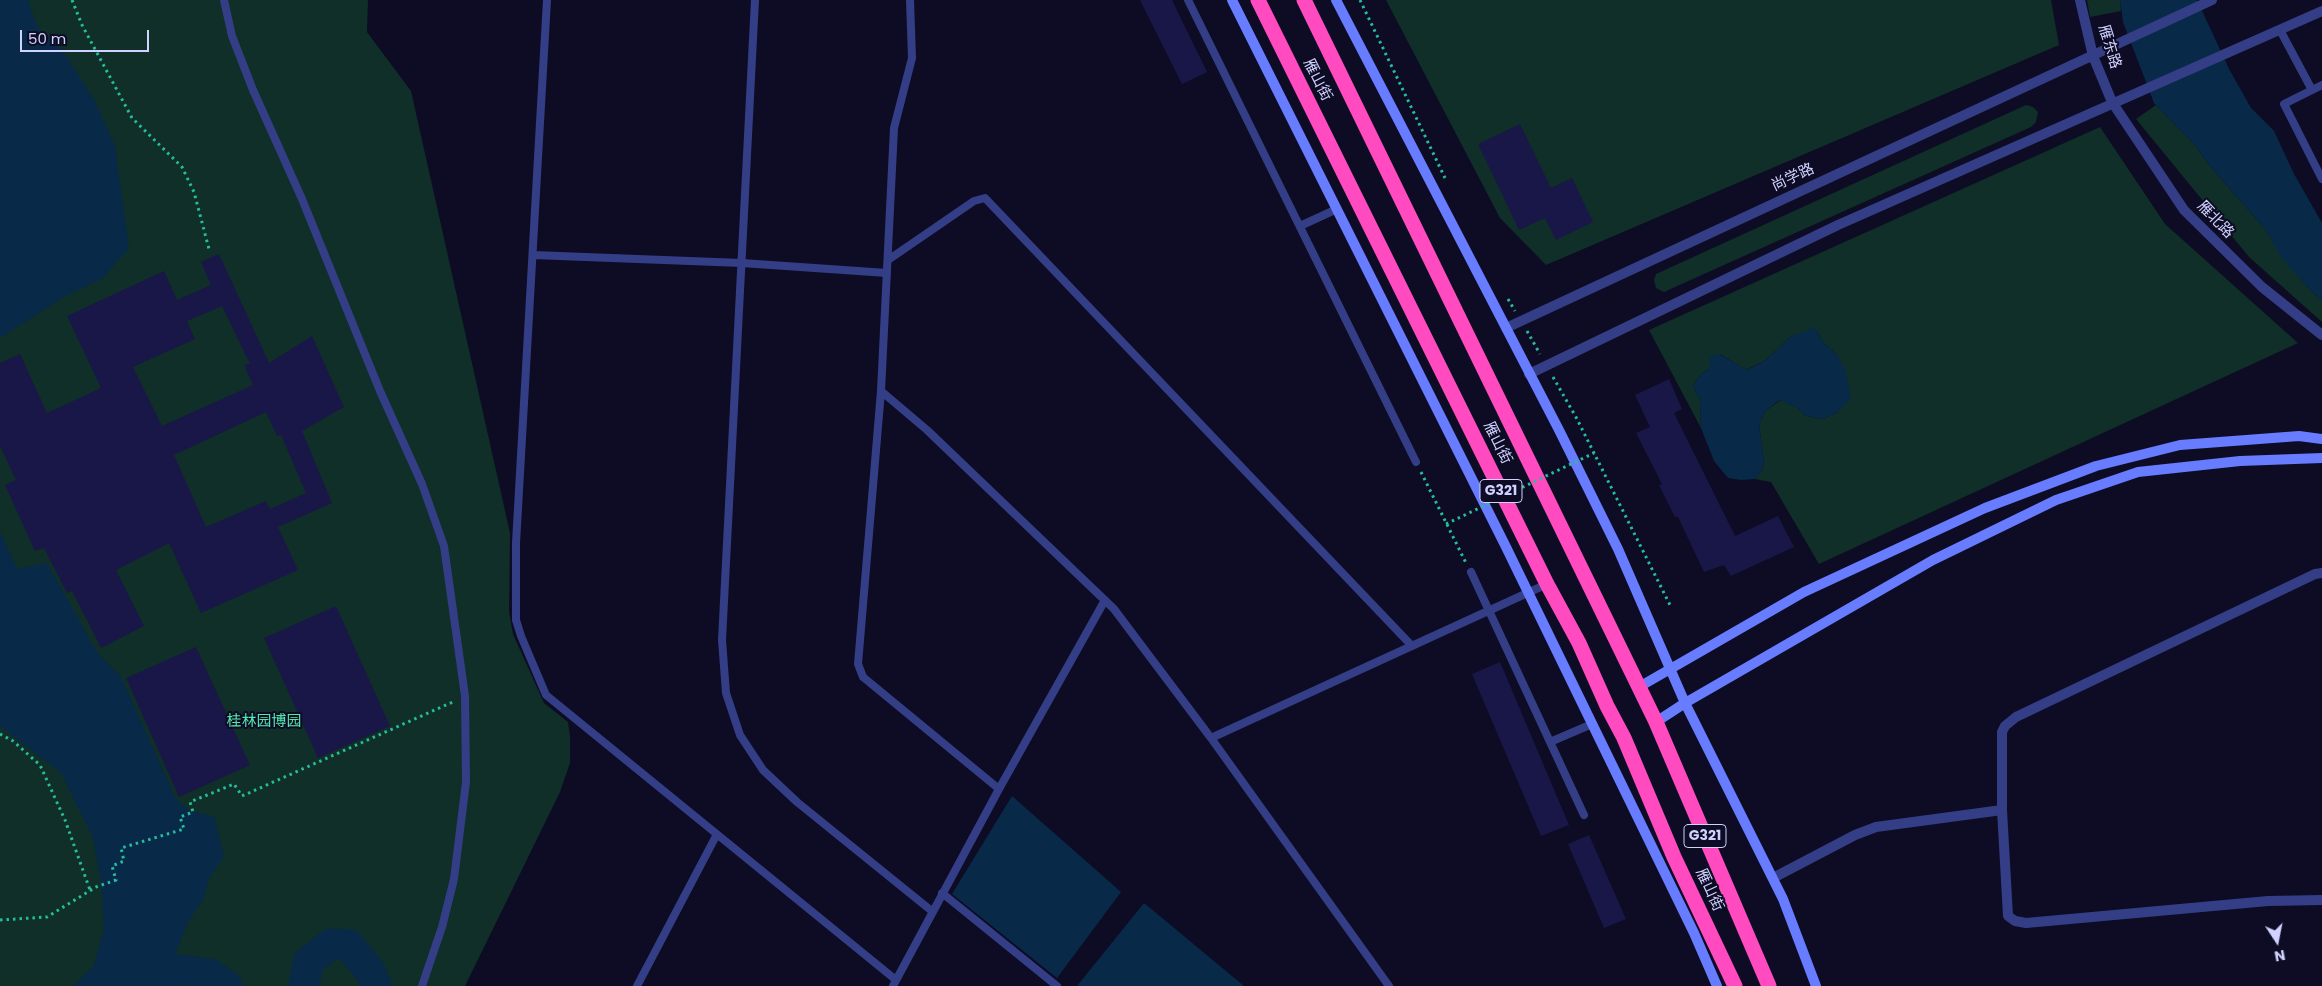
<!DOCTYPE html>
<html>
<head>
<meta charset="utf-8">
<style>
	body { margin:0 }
	#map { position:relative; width:2322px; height:986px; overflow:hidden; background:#0d0c24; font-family:Poppins,sans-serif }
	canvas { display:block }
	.north { position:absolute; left:2252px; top:916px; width:50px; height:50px; -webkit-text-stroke:4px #0d0c24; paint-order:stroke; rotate:169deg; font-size:14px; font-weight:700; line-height:20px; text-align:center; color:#d0d2ff }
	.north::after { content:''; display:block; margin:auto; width:18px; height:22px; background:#d0d2ff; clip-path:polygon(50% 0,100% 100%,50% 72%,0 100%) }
	.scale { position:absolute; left:20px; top:30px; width:129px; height:22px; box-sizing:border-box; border:2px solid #d0d2ff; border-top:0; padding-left:6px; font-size:15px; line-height:18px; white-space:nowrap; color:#d0d2ff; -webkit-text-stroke:4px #0d0c24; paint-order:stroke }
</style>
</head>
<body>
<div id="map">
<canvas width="2322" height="986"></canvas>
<div class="north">N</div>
<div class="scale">50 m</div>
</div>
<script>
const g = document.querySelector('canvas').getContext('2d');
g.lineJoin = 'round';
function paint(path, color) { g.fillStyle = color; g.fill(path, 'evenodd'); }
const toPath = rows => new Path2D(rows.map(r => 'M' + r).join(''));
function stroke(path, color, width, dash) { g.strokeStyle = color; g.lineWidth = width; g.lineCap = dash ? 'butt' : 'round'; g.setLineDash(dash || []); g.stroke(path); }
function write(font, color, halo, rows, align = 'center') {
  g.font = font + ' Poppins,"Noto Sans SC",sans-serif'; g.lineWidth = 4; g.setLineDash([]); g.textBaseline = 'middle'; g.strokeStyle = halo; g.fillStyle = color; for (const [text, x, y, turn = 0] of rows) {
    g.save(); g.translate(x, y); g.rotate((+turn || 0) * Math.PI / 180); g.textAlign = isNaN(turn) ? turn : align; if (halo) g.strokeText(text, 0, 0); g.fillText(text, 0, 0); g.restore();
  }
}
paint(toPath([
	[0,0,368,0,367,32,411,91,510,533,509,612,513,634,544,703,568,722,570,736,570,763,560,792,465,986,0,986],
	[1386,0,2051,0,2059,45,1546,265,1500,218],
	[2087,0,2120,0,2121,11,2090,17],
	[2026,105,2033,107,2038,112,2036,122,2031,127,1664,292,1656,288,1654,280,1656,274],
	[2156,105,2195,145,2210,166,2266,230,2282,257,2312,292,2322,300,2322,322,2249,257,2136,119],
	[2100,127,2165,224,2298,343,1819,564,1771,482,1755,479,1762,470,1764,462,1759,425,1765,411,1781,400,1798,408,1806,416,1823,419,1838,412,1838,356,1823,342,1817,331,1790,337,1766,360,1746,370,1720,354,1709,369,1701,374,1693,386,1700,400,1701,428,1649,330]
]), '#0f2f28');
paint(toPath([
	[0,0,28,0,37,26,64,52,95,101,115,146,129,248,102,279,69,294,0,338],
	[2120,0,2197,0,2229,69,2251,108,2274,131,2294,174,2322,223,2322,300,2312,292,2281,257,2266,230,2210,166,2195,145,2154,103,2123,22],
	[1815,327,1823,342,1838,356,1846,372,1851,398,1838,412,1823,419,1806,416,1798,408,1780,400,1765,411,1759,425,1764,462,1762,470,1755,479,1741,480,1728,478,1714,461,1701,428,1700,400,1693,386,1701,374,1709,369,1710,356,1719,354,1747,370,1766,360,1790,337],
	[0,531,17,569,47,563,94,647,103,659,120,675,176,799,190,811,214,816,224,856,210,877,203,900,189,920,174,957,174,986,73,986,93,967,104,929,101,884,93,838,61,773,0,726],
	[1012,796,1121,892,1057,978,952,894],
	[1144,903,1244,986,1077,986]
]), '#082a48');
stroke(toPath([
	[174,969,209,974,227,986],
	[304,986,308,962,331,944,349,945,370,971,376,986]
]), '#082a48', 31);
paint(toPath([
	[1140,0,1172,0,1207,72,1182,84],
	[1520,124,1551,188,1572,178,1593,222,1556,240,1545,218,1519,230,1478,144],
	[219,254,269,363,312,336,344,407,302,431,332,503,278,527,298,570,201,613,169,543,116,570,144,626,101,648,72,591,67,593,44,548,35,551,5,485,16,480,0,446,0,363,20,354,47,413,101,388,67,316,164,271,177,300,211,285,201,262],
	[222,306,250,364,244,365,253,385,162,426,133,367,195,339,187,321],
	[266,412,277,436,281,435,306,493,270,509,266,501,206,527,174,455],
	[1669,379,1682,409,1674,413,1735,536,1778,516,1794,547,1731,576,1724,565,1704,572,1678,517,1675,517,1659,485,1662,484,1636,433,1650,427,1635,395],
	[336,606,390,726,318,758,264,638],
	[196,647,250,765,179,797,126,678],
	[1500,662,1569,825,1541,836,1472,674],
	[1589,835,1626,919,1604,928,1568,844]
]), '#191747');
stroke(toPath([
	[72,0,82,25,132,118,182,167,194,192,209,249],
	[1360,0,1445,178],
	[1508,299,1515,311],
	[1527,331,1540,354],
	[1553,377,1577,419,1670,605],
	[1421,472,1466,563],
	[0,734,13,741,40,765,65,820,90,890],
	[0,920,47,917,96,887,116,880,112,866,124,861,121,848,184,829,180,817,193,812,190,802,234,784,242,796,455,701]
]), '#25bd9b', 3, [2.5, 4]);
stroke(toPath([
	[224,0,232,36,253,90,302,199,380,391,422,484,444,546,465,696,466,782,454,879,442,927,422,986],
	[547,0,516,543,516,620,521,636,546,695,896,980],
	[755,0,722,640,726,693,740,735,763,770,797,802,933,912],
	[910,0,912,58,894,128,881,391,858,664,863,677,999,789,1105,600],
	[1188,0,1416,462],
	[2280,30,2312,90],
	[2322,85,2284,104,2322,179],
	[1300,226,1337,209],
	[533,255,742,263,887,273],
	[888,260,974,201,985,198,1412,646],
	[881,391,927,430,1114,609,1211,738],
	[1471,572,1584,815],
	[1550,742,1592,724],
	[942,893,1057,986],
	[637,986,716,836],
	[893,986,999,789],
	[1389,986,1211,738,1547,584]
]), '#343e87', 8);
stroke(toPath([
	[2080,0,2093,56,2112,102,2184,210,2262,287,2322,335],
	[1506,328,2212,0],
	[1529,374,1838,225,2322,11],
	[2002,810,2002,732,2005,726,2016,717,2315,574,2322,573],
	[1773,878,1855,835,1876,827,2002,810,2008,916,2015,921,2026,923,2268,901,2322,900]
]), '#343e87', 10);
stroke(toPath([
	[1232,0,1506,547,1694,933,1717,986],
	[1336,0,1559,430,1618,549,1685,703,1783,899,1816,986],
	[1639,687,1804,592,1985,508,2096,466,2180,445,2299,436,2322,439],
	[1656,722,1685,703,1933,560,2056,500,2138,472,2240,461,2322,458]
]), '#677cff', 10);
stroke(toPath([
	[1258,0,1547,584,1579,643,1607,706,1624,738,1674,857,1735,986],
	[1304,0,1656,722,1769,986]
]), '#ff4bbf', 15);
stroke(toPath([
	[1446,524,1594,453]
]), '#25bd9b', 3, [2.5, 4]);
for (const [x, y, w] of [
	[1501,491,42],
	[1705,836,42]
]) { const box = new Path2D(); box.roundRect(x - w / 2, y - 11.5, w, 23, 4); g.fillStyle = '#0d0c24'; g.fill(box); stroke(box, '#d0d2ff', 1); }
write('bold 14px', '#d0d2ff', null, [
	["G321",1501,491],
	["G321",1705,836]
]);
write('15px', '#d0d2ff', '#0d0c24', [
	["雁东路",2109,47,73],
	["雁山街",1317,80,63],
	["尚学路",1793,178,-25],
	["雁北路",2215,220,46],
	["雁山街",1497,443,64],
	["雁山街",1709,890,65]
]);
write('15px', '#53e8aa', '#0d0c24', [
	["桂林园博园",264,722]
]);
</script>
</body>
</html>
